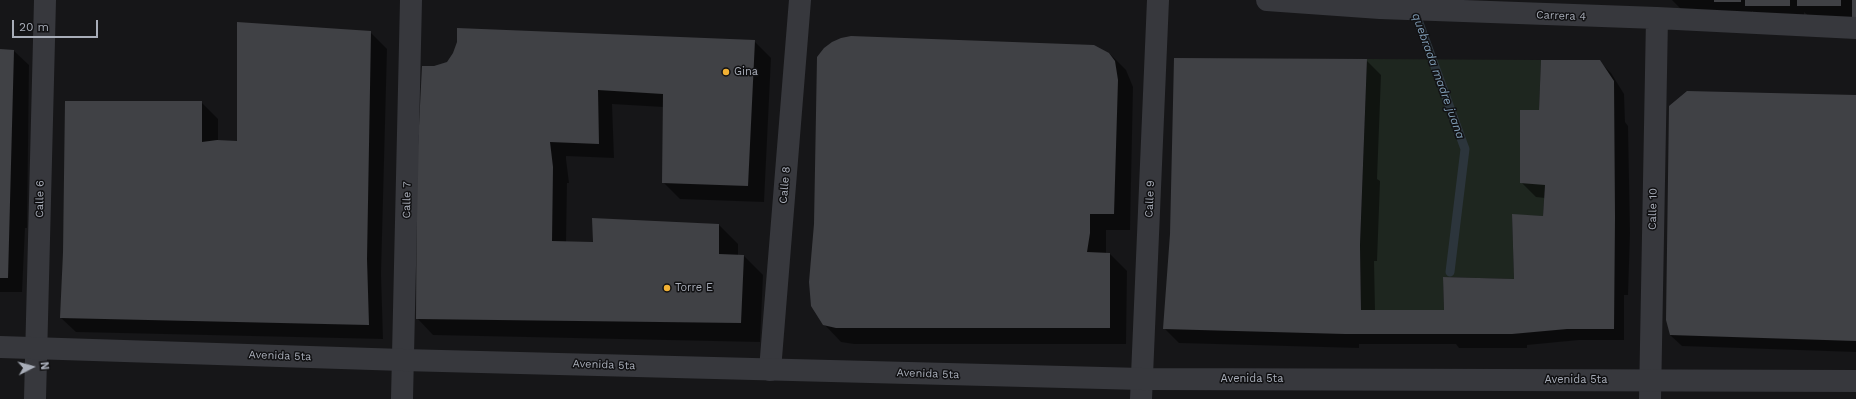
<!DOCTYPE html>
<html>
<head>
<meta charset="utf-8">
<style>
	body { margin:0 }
	#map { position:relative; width:1856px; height:399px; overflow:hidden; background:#161618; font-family:"Work Sans",sans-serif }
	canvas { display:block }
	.north { position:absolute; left:12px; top:347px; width:40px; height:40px; -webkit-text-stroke:3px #111113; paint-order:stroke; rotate:84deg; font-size:11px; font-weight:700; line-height:16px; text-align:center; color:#a8adb8 }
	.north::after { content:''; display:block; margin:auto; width:14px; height:18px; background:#a8adb8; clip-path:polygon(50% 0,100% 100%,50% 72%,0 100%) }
	.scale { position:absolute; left:12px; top:20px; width:86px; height:18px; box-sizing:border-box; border:2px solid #a8adb8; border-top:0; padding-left:5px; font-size:12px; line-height:14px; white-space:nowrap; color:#a8adb8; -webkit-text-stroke:3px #111113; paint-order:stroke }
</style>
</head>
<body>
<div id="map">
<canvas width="1856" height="399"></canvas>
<div class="north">N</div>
<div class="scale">20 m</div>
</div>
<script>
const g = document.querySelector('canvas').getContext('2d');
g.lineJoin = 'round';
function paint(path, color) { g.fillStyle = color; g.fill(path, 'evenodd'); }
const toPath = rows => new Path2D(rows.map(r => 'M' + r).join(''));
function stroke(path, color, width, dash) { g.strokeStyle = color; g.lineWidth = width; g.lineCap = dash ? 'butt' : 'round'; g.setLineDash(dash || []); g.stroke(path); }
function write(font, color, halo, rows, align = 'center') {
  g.font = font + ' "Work Sans",sans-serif'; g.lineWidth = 3; g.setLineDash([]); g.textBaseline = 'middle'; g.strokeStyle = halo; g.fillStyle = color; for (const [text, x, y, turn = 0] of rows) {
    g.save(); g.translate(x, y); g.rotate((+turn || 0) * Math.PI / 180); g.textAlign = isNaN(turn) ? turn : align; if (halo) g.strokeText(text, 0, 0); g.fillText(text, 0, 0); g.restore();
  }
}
paint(toPath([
	[1367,59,1541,60,1539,110,1545,185,1543,216,1512,215,1514,279,1443,277,1444,310,1361,310,1360,245]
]), '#1e261f');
paint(toPath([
	[1672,0,1856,0,1856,22,1813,20,1804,12,1804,20,1761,20,1752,11,1752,13,1685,13],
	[458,29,754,41,771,58,764,202,680,199,663,182,663,107,612,104,614,158,566,156,566,159,569,183,567,183,566,243,594,243,719,225,738,244,738,256,744,256,763,275,760,342,433,335,417,318,434,68,448,63,454,54,458,42],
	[370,32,387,49,381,274,383,339,76,332,61,318,65,188,201,102,218,119,218,141,238,141],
	[0,50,14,51,29,65,27,228,25,228,22,292,0,292],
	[1109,53,1126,70,1133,87,1130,230,1106,230,1106,254,1110,254,1127,271,1126,344,854,344,841,342,824,324,815,224],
	[1366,60,1381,75,1377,179,1380,181,1377,261,1374,261,1375,311,1444,311,1515,280,1544,217,1545,198,1536,197,1521,182,1542,111,1599,61,1611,73,1624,94,1625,122,1628,126,1630,233,1628,295,1624,295,1624,340,1579,340,1527,345,1527,348,1459,348,1456,344,1359,344,1359,348,1179,343,1164,328],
	[1856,96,1856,352,1682,346,1670,335]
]), '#0007');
stroke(toPath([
	[1414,9,1465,149,1450,272]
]), '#2c353c', 9);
paint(toPath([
	[1714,0,1741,0,1741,2,1714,2],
	[1745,0,1790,0,1790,6,1745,6],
	[1797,0,1841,0,1841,6,1797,6],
	[1852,0,1856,0,1856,19,1852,19],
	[237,22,371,31,367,259,369,325,60,318,63,252,65,101,202,101,202,142,217,140,237,141],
	[457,28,755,40,748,186,662,183,663,94,598,90,599,144,550,142,553,167,552,241,593,242,592,218,719,224,719,254,744,255,741,323,416,319,417,165,422,66,434,66,447,62,453,53,457,42],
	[851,36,1094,45,1109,53,1115,61,1118,80,1114,214,1090,214,1090,233,1087,252,1110,253,1110,328,836,328,823,325,811,306,809,282,814,224,817,57,824,48,832,42,841,38],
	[0,49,14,50,8,278,0,278],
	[1174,58,1367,59,1360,245,1361,310,1444,310,1443,277,1514,279,1512,214,1543,216,1545,185,1520,183,1520,110,1539,110,1541,60,1600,60,1614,81,1615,217,1614,329,1567,329,1512,334,1345,334,1163,329,1170,234],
	[1687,91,1856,95,1856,341,1670,335,1666,320,1669,106]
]), '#404145');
stroke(toPath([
	[1267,0,1380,8,1657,18,1856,28],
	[770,370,800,0],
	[35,399,45,0],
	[402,399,411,0],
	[1141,399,1158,0],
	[1650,399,1657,18]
]), '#37383d', 22);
stroke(toPath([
	[0,347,403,360,1142,379,1856,381]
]), '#37383d', 22);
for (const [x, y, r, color] of [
	[726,72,4,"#f2b134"],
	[667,288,4,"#f2b134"]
]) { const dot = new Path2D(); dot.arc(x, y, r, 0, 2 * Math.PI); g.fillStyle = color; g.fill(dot); stroke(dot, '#111113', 1.5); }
write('11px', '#a8adb8', '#111113', [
	["Carrera 4",1561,16,2],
	["Calle 8",785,185,-85],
	["Calle 6",40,199,-89],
	["Calle 9",1150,199,-87],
	["Calle 7",407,200,-89],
	["Calle 10",1653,209,-89],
	["Avenida 5ta",280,356,2],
	["Avenida 5ta",604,365,2],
	["Avenida 5ta",928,374,2],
	["Avenida 5ta",1252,379],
	["Avenida 5ta",1576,380]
]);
write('11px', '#a8adb8', '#111113', [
	["Gina",734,72],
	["Torre E",675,288]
], 'left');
write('italic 12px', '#7f9bb3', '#111113', [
	["quebrada madre juana",1438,76,70]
]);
</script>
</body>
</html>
